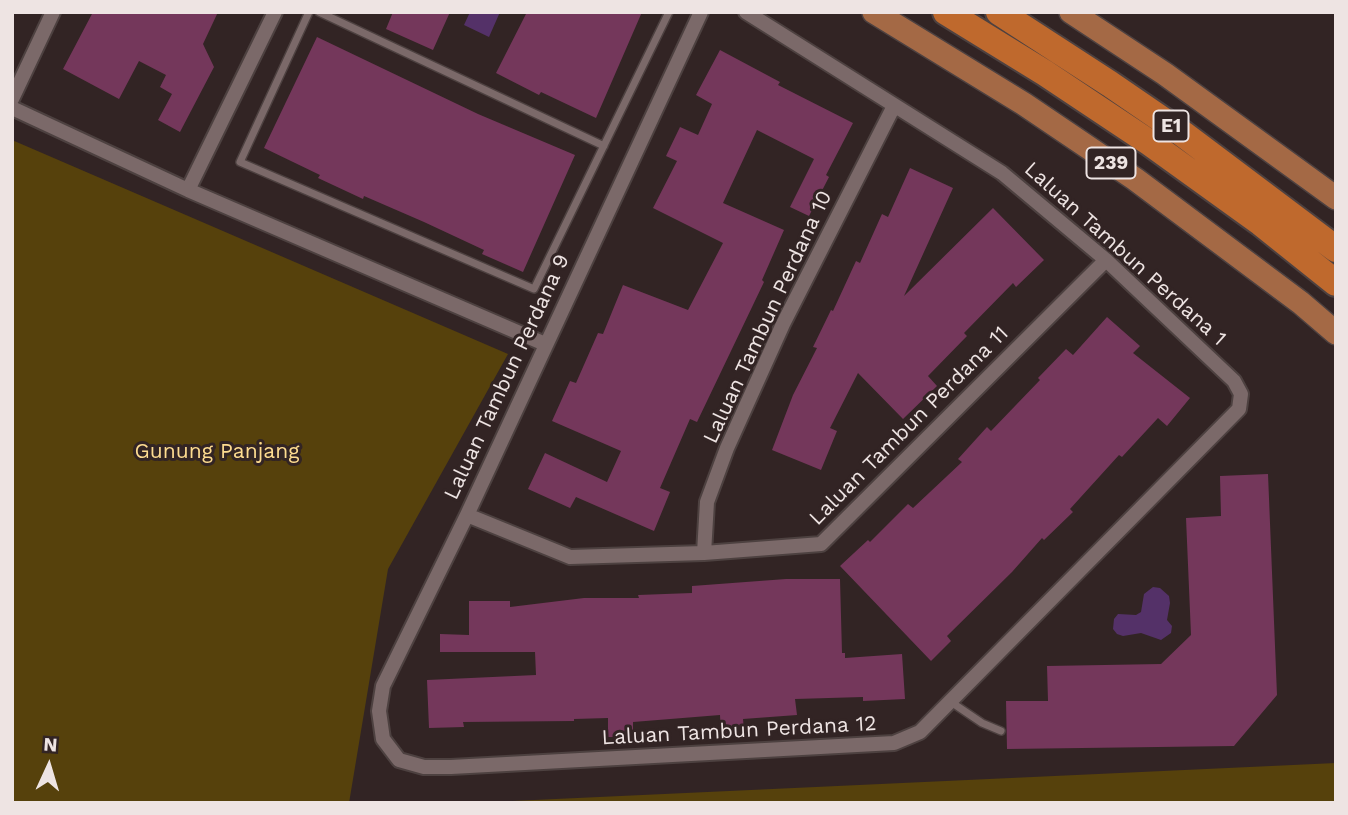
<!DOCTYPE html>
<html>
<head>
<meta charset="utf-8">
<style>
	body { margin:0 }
	#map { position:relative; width:1348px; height:815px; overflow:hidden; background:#322424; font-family:"Work Sans",sans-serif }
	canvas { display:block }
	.frame { position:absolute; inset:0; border:14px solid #eee4e3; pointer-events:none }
	.north { position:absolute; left:14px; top:731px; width:70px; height:70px; -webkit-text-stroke:5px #322424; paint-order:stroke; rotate:4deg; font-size:19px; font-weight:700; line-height:28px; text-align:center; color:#eee4e3 }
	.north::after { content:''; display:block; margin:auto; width:24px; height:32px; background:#eee4e3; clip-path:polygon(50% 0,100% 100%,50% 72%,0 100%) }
</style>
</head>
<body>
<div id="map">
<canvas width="1348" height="815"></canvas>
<div class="frame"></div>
<div class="north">N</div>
</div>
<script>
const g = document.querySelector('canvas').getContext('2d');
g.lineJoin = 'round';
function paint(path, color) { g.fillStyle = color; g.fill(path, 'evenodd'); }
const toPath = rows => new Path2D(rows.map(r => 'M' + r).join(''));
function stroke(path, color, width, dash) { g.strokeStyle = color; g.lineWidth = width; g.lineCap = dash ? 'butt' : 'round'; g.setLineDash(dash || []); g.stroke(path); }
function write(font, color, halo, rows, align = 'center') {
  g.font = font + ' "Work Sans",sans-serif'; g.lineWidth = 6; g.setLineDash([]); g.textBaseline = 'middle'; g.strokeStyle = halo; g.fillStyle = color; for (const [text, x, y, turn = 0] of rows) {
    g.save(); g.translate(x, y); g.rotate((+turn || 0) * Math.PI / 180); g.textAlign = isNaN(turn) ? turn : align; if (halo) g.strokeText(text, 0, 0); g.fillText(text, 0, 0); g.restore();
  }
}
paint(toPath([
	[12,140,508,354,388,569,349,803,12,803],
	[1336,763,1336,803,469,803]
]), '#56410c');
paint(toPath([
	[470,12,500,12,489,37,464,25],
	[1153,587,1160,588,1169,596,1170,603,1167,620,1172,626,1171,633,1161,640,1141,633,1123,636,1117,634,1113,629,1114,619,1118,614,1136,615,1141,612,1144,594]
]), '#543168');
paint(toPath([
	[93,12,218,12,203,44,214,67,180,132,158,120,172,94,160,87,166,75,139,61,119,99,63,69],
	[393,12,450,12,433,50,386,29],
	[527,12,642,12,596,118,541,92,539,95,496,73],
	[317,37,478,114,575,155,523,272,482,254,484,250,424,222,364,196,363,199,318,178,320,175,264,148],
	[720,50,780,82,778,85,853,123,826,175,829,177,809,216,790,207,814,159,757,130,723,203,784,230,762,280,764,282,697,422,690,419,660,488,670,492,654,531,576,497,570,508,528,489,545,453,607,482,621,451,552,421,570,381,576,383,598,333,603,334,623,285,688,310,723,243,653,208,677,161,666,156,680,127,698,135,712,104,696,95],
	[910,168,953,188,904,296,993,208,1044,260,1016,287,1013,283,964,333,967,336,928,376,937,386,903,419,858,373,830,428,837,431,821,470,772,450,793,395,817,348,813,347,831,310,833,311,856,261,860,263,882,214,888,217],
	[1107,317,1140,346,1133,353,1190,398,1167,426,1158,418,1122,457,1119,455,1070,509,1073,512,1044,540,1042,538,1012,572,947,636,951,641,931,661,840,566,868,540,870,542,908,504,913,508,962,462,958,459,987,427,991,431,1040,380,1038,378,1066,349,1073,355],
	[1268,474,1277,695,1234,746,1007,749,1006,701,1048,701,1047,666,1161,664,1191,635,1186,518,1221,516,1220,476],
	[786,579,840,579,842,653,845,653,845,658,902,654,905,699,863,701,863,697,795,699,797,715,743,719,744,731,721,733,720,715,633,722,633,737,608,737,608,718,574,719,574,721,463,722,464,727,429,728,427,680,536,675,535,652,440,652,440,634,469,635,469,601,510,601,510,607,584,598,639,598,638,595,692,593,692,586]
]), '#74375b');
const service = toPath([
	[309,12,240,162,534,289,669,12],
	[319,12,604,146],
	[951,702,982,723,1001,731]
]);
const minor = toPath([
	[701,12,467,515,383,686,379,711,383,739,399,760,424,767,451,767,894,743,920,732,1239,409,1241,394,1234,381,1106,260,1002,173,746,12],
	[12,99,53,12],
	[12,108,188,190,545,344],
	[188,190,275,12],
	[467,515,570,557,704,553,821,544,1106,260],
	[704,553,707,502,727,448,783,324,894,106]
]);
const primary = toPath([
	[874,12,1024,104,1135,179,1301,303,1336,333],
	[1071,12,1165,74,1336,198]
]);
const motorway = toPath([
	[946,12,1045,73,1150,143,1261,223,1336,283],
	[999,12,1110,84,1183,134,1336,249]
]);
stroke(service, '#4d4140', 10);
stroke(minor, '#4d4140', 18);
stroke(primary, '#4d4140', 26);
stroke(motorway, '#4d4140', 30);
stroke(service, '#7b6969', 7);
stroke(minor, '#7b6969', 14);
stroke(primary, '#a46945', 23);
stroke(motorway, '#bf692d', 26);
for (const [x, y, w] of [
	[1171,126,35],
	[1111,163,49]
]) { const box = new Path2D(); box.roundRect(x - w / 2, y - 15.5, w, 31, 5); g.fillStyle = '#322424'; g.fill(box); stroke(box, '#eee4e3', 2); }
write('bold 19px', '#eee4e3', null, [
	["E1",1171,126],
	["239",1111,163]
]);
write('21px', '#eee4e3', '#322424', [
	["Laluan Tambun Perdana 1",1125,254,42],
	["Laluan Tambun Perdana 10",768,317,-65],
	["Laluan Tambun Perdana 9",507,377,-65],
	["Laluan Tambun Perdana 11",909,426,-45],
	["Laluan Tambun Perdana 12",739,731,-3]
]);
write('21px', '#fedc90', '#322424', [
	["Gunung Panjang",217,452]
]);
</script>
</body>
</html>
